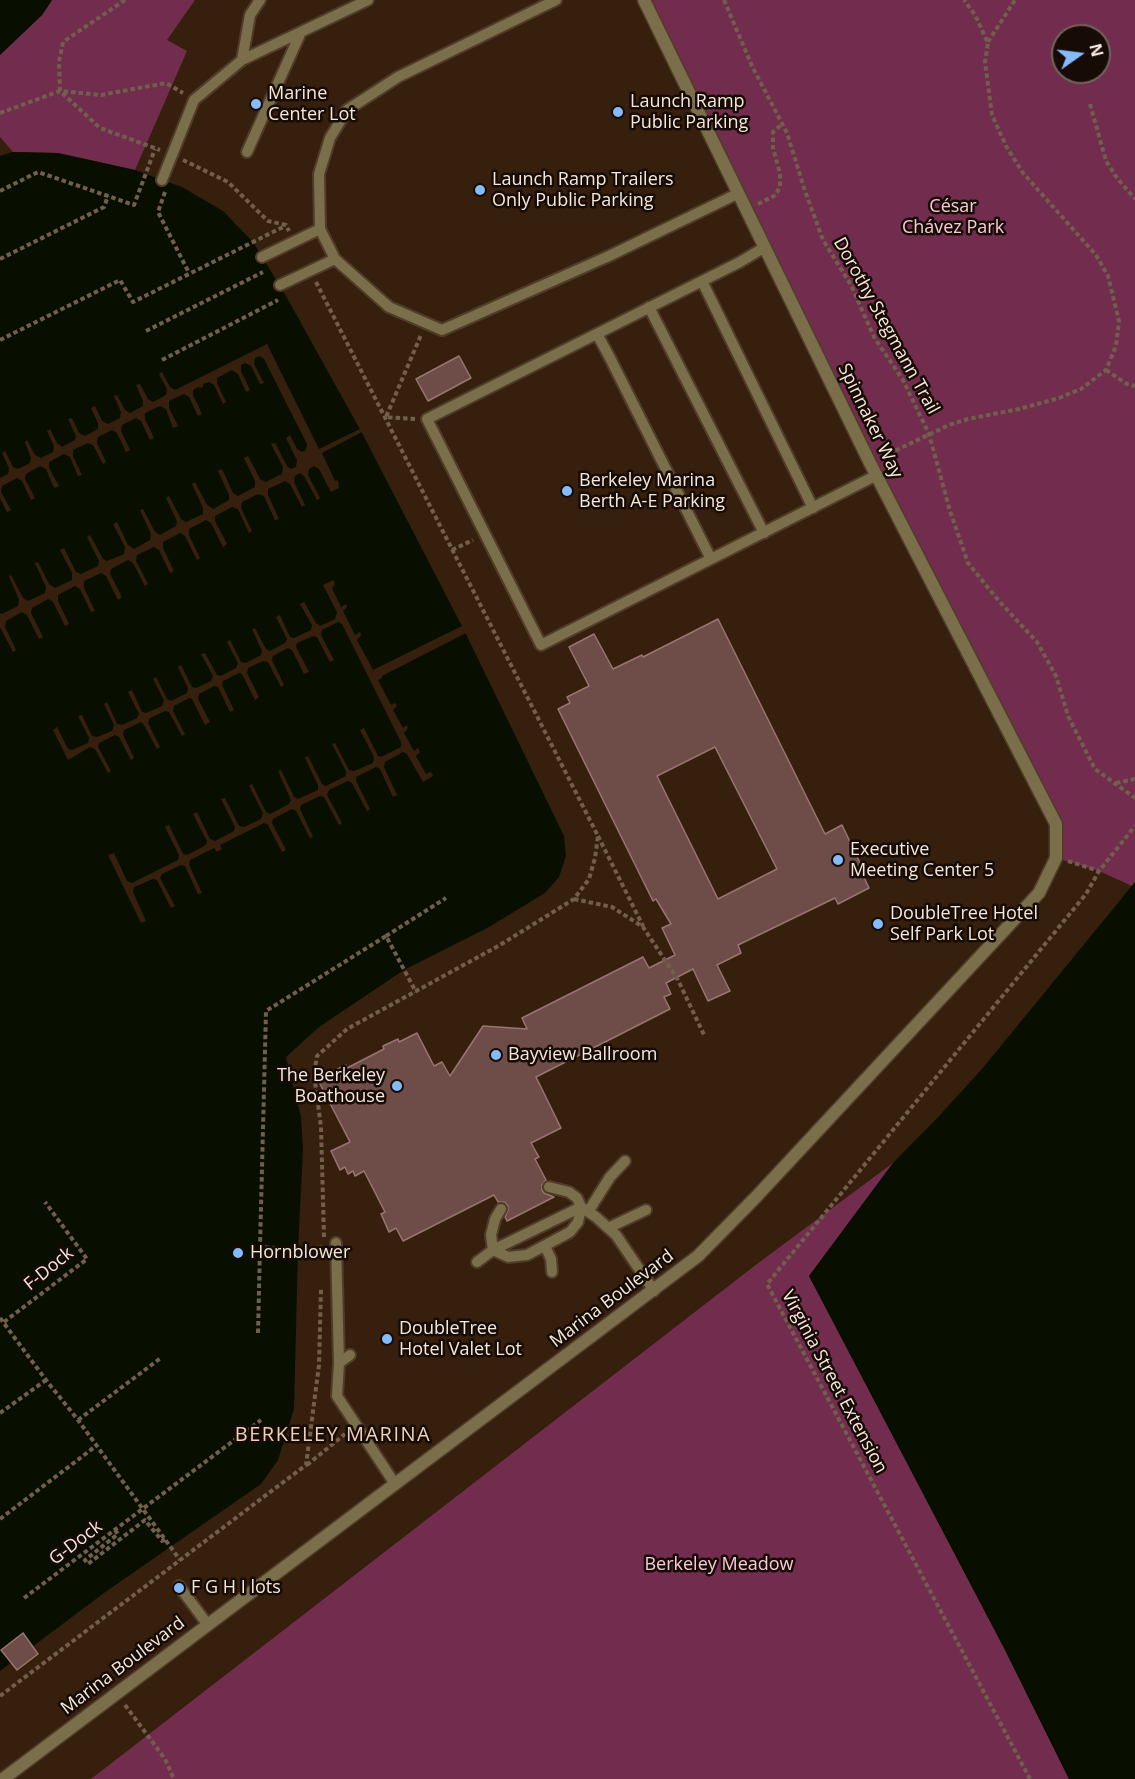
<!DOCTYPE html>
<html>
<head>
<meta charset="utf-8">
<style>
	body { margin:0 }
	#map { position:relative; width:1135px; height:1779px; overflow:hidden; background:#36200d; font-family:"Open Sans",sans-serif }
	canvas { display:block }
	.north { position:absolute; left:1051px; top:24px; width:60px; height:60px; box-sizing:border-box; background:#160c05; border:2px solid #70645b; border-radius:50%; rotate:76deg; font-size:16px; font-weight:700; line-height:24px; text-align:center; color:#f6e7db }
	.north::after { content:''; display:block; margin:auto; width:21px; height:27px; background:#86bbfb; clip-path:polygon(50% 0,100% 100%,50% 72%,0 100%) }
</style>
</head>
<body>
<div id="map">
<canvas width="1135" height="1779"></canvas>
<div class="north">N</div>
</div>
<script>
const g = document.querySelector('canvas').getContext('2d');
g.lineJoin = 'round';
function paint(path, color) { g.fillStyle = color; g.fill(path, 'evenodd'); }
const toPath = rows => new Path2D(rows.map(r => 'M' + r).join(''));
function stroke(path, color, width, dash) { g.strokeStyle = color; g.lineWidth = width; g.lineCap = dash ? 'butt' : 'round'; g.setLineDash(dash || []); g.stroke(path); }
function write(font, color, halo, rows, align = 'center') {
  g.font = font + ' "Open Sans",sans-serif'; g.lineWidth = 5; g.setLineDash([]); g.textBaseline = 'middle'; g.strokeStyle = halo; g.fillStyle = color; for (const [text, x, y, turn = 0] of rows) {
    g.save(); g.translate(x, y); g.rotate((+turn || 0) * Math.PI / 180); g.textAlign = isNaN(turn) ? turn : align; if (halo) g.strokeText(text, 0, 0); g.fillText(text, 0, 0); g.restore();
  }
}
paint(toPath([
	[52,0,195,0,167,40,187,51,135,170,58,153,13,152,0,137,0,55,42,15],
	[644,0,1135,0,1135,882,1132,886,1099,871,1056,858,1056,824],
	[1063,36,1099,36,1099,72,1063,72],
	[893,1163,809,1276,1005,1650,1069,1779,91,1779,757,1264]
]), '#722d4e');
paint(toPath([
	[0,0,52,0,42,15,0,55],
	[13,152,58,153,135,170,182,187,223,211,253,242,286,296,362,433,464,630,564,836,566,856,559,877,545,893,489,927,404,970,319,1027,286,1057,301,1117,303,1149,298,1249,294,1409,278,1460,261,1484,104,1593,0,1671,0,156],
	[1135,882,1135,1779,1069,1779,1005,1650,809,1276,893,1163,940,1115,982,1069]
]), '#080f00');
paint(toPath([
	[267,344,319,449,362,428,364,431,322,453,335,481,338,480,339,488,331,492,319,469,314,466,309,469,308,475,320,498,317,500,304,476,300,473,295,476,294,482,305,505,302,507,290,484,285,481,268,489,268,495,279,519,275,520,264,496,258,494,242,502,241,508,252,531,249,533,238,509,232,507,215,516,215,521,227,544,223,547,211,523,206,520,189,529,189,535,200,558,197,560,185,536,180,533,163,542,163,548,174,571,170,573,159,550,154,547,137,555,136,561,148,584,145,586,133,563,128,560,111,569,110,574,122,597,118,600,106,576,101,573,84,581,84,588,95,611,91,612,80,589,75,586,58,595,58,601,69,624,65,626,53,602,48,599,32,608,31,613,43,637,39,639,27,615,22,612,6,621,5,627,16,650,13,652,0,627,0,613,2,614,18,606,19,600,9,576,11,575,23,598,28,601,45,593,46,587,35,563,38,562,49,584,55,588,72,580,72,573,60,550,64,548,76,572,81,574,98,566,99,561,87,537,90,535,103,559,107,561,124,554,125,547,113,524,117,522,128,545,134,549,150,540,151,534,140,510,143,509,155,532,160,535,176,526,177,521,166,498,169,496,181,519,186,522,203,514,203,508,192,484,195,482,207,505,213,509,229,500,229,495,218,471,222,469,233,493,238,496,255,487,255,481,244,458,248,456,260,479,266,482,282,474,283,467,271,444,275,443,287,466,291,469,296,467,297,460,286,438,290,435,297,449,302,452,306,450,307,444,264,359,260,356,255,358,254,364,264,383,260,384,251,366,245,363,241,365,241,371,250,390,246,392,238,374,232,370,217,378,217,383,226,402,223,404,214,385,209,382,203,384,203,387,200,388,198,387,193,390,193,395,202,414,198,416,189,397,184,394,169,401,169,408,178,426,173,428,166,409,160,406,145,413,145,419,154,438,150,440,141,421,136,418,122,425,121,431,130,450,126,452,117,433,112,430,98,437,97,443,106,462,103,464,93,445,88,443,73,450,73,456,82,475,78,476,70,457,64,454,49,462,49,468,59,486,54,488,46,469,40,466,26,474,25,479,35,498,31,500,22,481,17,478,2,486,1,492,11,510,7,512,0,498,0,478,8,474,9,468,2,453,5,451,13,467,18,469,30,463,31,458,25,442,27,440,35,455,41,458,53,452,54,446,47,431,50,429,57,443,62,447,75,440,76,436,68,419,72,418,79,433,85,436,98,429,98,423,91,408,95,406,102,421,108,424,120,418,121,412,114,396,117,395,125,410,130,413,143,406,143,401,136,385,140,384,148,399,153,402,166,395,167,389,159,374,162,372,170,387,175,390],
	[333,580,335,584,332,588,341,607,346,604,347,607,343,611,355,635,360,632,361,635,357,640,373,670,464,625,466,629,468,632,382,676,382,678,378,680,391,705,395,703,397,706,393,710,403,728,407,725,408,728,404,733,414,751,418,748,420,752,416,756,426,774,431,772,433,776,423,782,407,754,403,752,385,762,384,767,397,795,393,797,380,769,376,767,356,777,356,781,370,809,367,811,352,783,348,781,329,790,327,795,342,823,339,825,324,797,320,796,301,805,300,809,313,837,310,838,296,811,292,809,273,819,272,823,286,850,282,852,268,825,264,823,220,845,222,849,217,852,214,848,190,860,189,865,202,893,198,894,185,866,181,865,162,874,160,878,175,906,171,908,157,880,153,879,134,887,133,892,146,921,141,923,108,855,114,853,127,881,132,883,178,860,179,855,165,827,169,825,183,854,187,855,206,845,207,841,193,814,197,812,210,839,215,841,234,831,235,827,221,799,225,798,239,826,244,827,261,819,263,813,249,786,252,784,266,812,270,814,289,804,291,800,278,771,281,770,294,797,298,799,318,790,318,785,305,758,308,756,322,784,326,786,346,776,346,771,332,744,335,743,349,770,354,771,373,763,374,757,360,730,364,728,378,756,381,757,401,747,401,742,342,624,338,622,322,630,321,635,334,660,330,662,317,637,313,636,297,643,296,647,309,672,304,674,292,650,288,648,273,656,272,660,284,685,281,687,268,662,263,661,248,668,247,673,259,697,255,700,242,674,239,673,223,681,222,685,234,710,230,712,218,687,214,686,199,694,198,699,210,722,205,725,192,699,189,698,174,706,173,711,185,734,182,736,169,712,165,711,150,718,148,723,160,747,157,749,144,725,141,722,124,730,123,735,134,758,131,760,119,737,115,735,99,743,98,747,111,771,108,773,95,749,90,747,68,760,53,730,57,727,68,749,72,750,88,743,89,738,78,716,82,715,92,736,97,737,112,731,114,725,104,704,107,702,117,724,122,725,137,718,139,714,128,692,132,690,142,712,146,713,162,706,164,700,153,679,156,677,167,699,171,701,187,693,188,688,178,667,181,665,192,687,196,688,211,681,213,676,201,654,205,653,217,675,221,676,236,668,238,663,227,642,230,640,241,662,246,663,261,655,262,651,252,629,255,628,266,649,270,651,285,643,287,639,276,617,280,615,290,637,294,638,311,630,312,625,300,604,304,602,316,623,320,626,335,619,337,612,323,585]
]), '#36200d');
const building = toPath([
	[459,356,471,378,428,401,416,379,459,356],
	[718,619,825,834,842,825,863,869,861,871,869,888,838,904,835,898,738,945,741,953,717,965,730,991,708,1001,693,969,666,983,671,994,664,997,670,1009,536,1077,561,1128,531,1143,539,1157,535,1159,546,1180,542,1185,542,1190,544,1193,554,1197,507,1221,505,1217,508,1210,508,1206,504,1202,498,1202,494,1195,403,1241,396,1228,389,1232,381,1214,385,1212,364,1171,355,1176,353,1171,348,1174,345,1167,340,1170,331,1151,350,1142,319,1082,333,1075,331,1072,346,1065,347,1068,384,1049,383,1046,398,1039,399,1042,417,1033,434,1066,442,1062,450,1076,483,1026,527,1029,522,1018,643,957,649,968,675,955,662,928,671,924,656,899,653,901,558,709,570,703,567,697,589,686,569,647,594,634,613,669,642,655,643,657,718,619],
	[715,747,777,869,718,899,657,776,715,747],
	[23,1633,38,1654,17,1670,1,1650,23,1633]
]);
paint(building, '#6e4d49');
stroke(building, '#997571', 1.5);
const service = toPath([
	[556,0,398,77,347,110,330,138,319,174,320,229,335,259,389,307,442,330,609,256,739,193],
	[242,60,250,15,260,0],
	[247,152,301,32],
	[162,180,194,100,242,60,368,0],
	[765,247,740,262,427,419,541,645,877,475],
	[262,257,320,229],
	[702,281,813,508],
	[280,285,335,259],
	[649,307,764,533],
	[597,334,609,356,711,559],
	[501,1209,495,1219,491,1235,493,1250,508,1257,527,1255,570,1232,578,1222,581,1207,577,1198,569,1192,549,1187],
	[588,1212,610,1177,625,1161],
	[608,1228,646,1210],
	[336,1243,339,1363,337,1396,395,1484],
	[545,1246,551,1259,552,1272],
	[477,1262,493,1250,581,1207,596,1217,616,1235,654,1291],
	[339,1363,350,1355],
	[179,1586,208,1625]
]);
const minor = toPath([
	[3,1779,698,1256,756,1197,1039,893,1056,858,1056,824,870,463,644,0]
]);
stroke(service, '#513c2a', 14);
stroke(minor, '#513c2a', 15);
stroke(toPath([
	[125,0,63,42,59,62,60,91,100,128,160,150],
	[724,0,752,66,787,133,805,191,823,240,851,285,874,337,903,380,929,434,950,511,968,563,999,601,1037,642,1056,676,1068,716,1095,769,1135,798],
	[988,42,1015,0],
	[1090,104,1106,161,1117,178,1135,199],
	[0,113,60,91,101,95,166,83,183,93],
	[183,160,228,182,268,221,286,225,289,231],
	[0,191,38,172,134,205,155,149],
	[165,192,158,212,189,273],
	[758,204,776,195,780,186,780,174,773,148,773,132,782,124],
	[0,259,104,207,108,196],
	[316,282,598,836,595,858,589,879,574,899,500,945,347,1029,317,1056,314,1074,321,1127,324,1237],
	[146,331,263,272],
	[0,340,120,280,133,302,285,226],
	[162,360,278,300],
	[1106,370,1127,384,1135,386],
	[415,419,386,417,421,335],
	[882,457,949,425,968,419,1019,409,1059,398,1081,389,1106,370,1116,346,1119,321,1108,276,1096,255,1023,173,1006,146,992,115,985,62,988,43,975,15,964,0],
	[452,550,473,540],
	[1116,783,1135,779],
	[598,836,643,926],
	[1068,861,1099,871],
	[574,899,612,907,643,927,678,980,705,1037],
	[386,936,446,898],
	[322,1247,298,1249,260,1247,266,1011,386,936,416,992],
	[0,1318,46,1380,78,1420,180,1560],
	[4,1322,87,1259,45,1202],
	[258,1333,260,1247],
	[0,1413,46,1380],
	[78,1420,162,1357],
	[307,1465,345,1434],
	[0,1519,96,1446],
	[115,1530,118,1534,85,1560,88,1564,145,1520,162,1541,165,1539],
	[24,1598,261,1420],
	[0,1696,306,1465,319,1365,321,1289],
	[125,1705,165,1759,174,1779],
	[1030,1779,767,1284,1086,894,1099,871,1135,826]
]), '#725e4d', 4, [4.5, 3]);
stroke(service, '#7a6e4b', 10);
stroke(minor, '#7a6e4b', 12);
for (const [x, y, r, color] of [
	[256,104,6,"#86bbfb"],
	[618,112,6,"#86bbfb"],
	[480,190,6,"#86bbfb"],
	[567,491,6,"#86bbfb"],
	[838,860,6,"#86bbfb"],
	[878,924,6,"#86bbfb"],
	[496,1055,6,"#86bbfb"],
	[397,1086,6,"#86bbfb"],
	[238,1253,6,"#86bbfb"],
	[387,1339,6,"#86bbfb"],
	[179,1588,6,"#86bbfb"]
]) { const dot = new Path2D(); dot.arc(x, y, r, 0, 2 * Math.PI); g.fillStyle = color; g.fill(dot); stroke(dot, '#160c05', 2); }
write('18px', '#f6e7db', '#160c05', [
	["Marine",268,94],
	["Center Lot",268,115],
	["Launch Ramp",630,102],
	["Public Parking",630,123],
	["Launch Ramp Trailers",492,180],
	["Only Public Parking",492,201],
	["Berkeley Marina",579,481],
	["Berth A-E Parking",579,502],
	["Executive",850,850],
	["Meeting Center 5",850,871],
	["DoubleTree Hotel",890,914],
	["Self Park Lot",890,935],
	["Bayview Ballroom",508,1055],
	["The Berkeley",385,1076,"right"],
	["Boathouse",385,1097,"right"],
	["Hornblower",250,1253],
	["DoubleTree",399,1329],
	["Hotel Valet Lot",399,1350],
	["F G H I lots",191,1588]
], 'left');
write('18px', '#f8c9db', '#160c05', [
	["César",953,207],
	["Chávez Park",953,228],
	["Berkeley Meadow",719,1565]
]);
write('18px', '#f6e7db', '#160c05', [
	["Dorothy Stegmann Trail",886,326,61],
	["Spinnaker Way",870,421,64],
	["F-Dock",49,1269,-39],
	["Marina Boulevard",612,1299,-37],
	["Virginia Street Extension",834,1382,62],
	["G-Dock",76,1543,-37],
	["Marina Boulevard",123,1666,-37]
]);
g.letterSpacing = '1.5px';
write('20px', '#efd1ba', '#160c05', [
	["BERKELEY MARINA",333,1435]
]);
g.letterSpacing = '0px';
</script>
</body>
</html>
